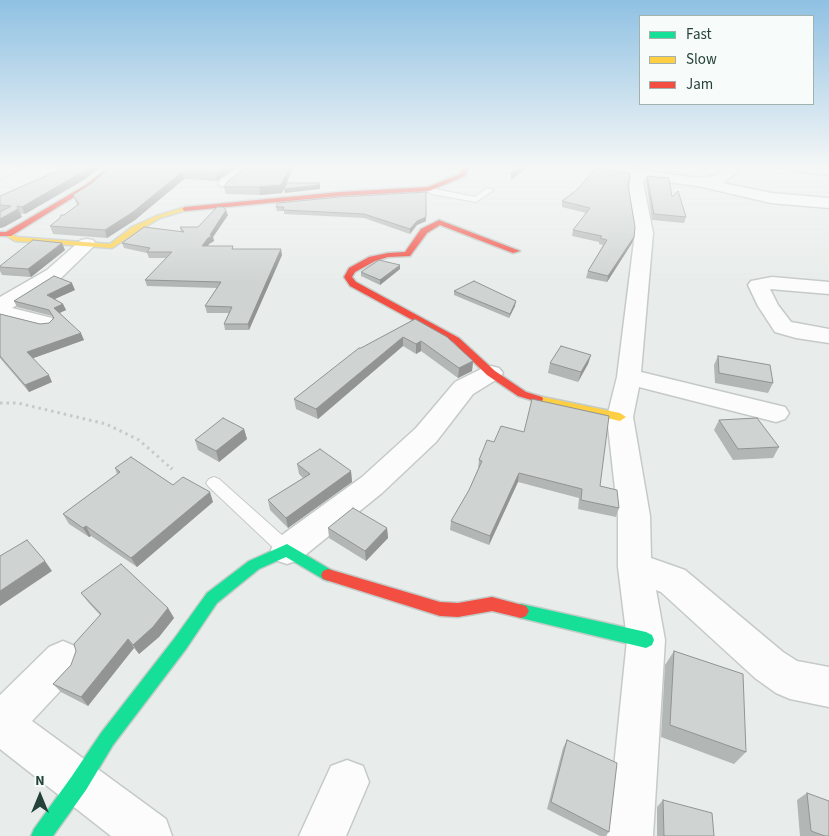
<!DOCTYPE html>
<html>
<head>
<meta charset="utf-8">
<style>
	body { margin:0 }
	#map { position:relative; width:829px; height:836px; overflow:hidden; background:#e8edeb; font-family:"Source Sans 3",sans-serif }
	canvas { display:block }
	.legend { position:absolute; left:639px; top:15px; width:175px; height:90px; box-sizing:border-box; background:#f7fbf9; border:1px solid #a3b1ad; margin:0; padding:6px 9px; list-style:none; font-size:15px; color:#24423a }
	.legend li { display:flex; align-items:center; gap:10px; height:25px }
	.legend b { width:25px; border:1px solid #a3b1ad }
	.north { position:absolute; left:15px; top:771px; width:50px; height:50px; -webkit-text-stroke:4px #f7fbf9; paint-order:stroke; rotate:0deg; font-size:14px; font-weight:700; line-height:20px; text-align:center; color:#24423a }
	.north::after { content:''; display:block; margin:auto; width:18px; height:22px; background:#24423a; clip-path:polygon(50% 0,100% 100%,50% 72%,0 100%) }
</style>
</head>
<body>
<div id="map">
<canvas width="829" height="836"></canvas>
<ul class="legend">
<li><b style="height:6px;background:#16e098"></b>Fast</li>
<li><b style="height:6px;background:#ffcf43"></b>Slow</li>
<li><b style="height:6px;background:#f24e42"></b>Jam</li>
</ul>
<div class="north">N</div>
</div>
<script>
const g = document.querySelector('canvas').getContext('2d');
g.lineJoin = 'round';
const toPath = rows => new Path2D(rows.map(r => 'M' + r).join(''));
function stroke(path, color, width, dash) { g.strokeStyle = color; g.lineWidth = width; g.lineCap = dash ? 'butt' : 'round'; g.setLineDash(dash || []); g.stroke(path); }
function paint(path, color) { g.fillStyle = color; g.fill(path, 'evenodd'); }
const lane = toPath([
	[426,187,475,197,487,188,494,190,476,202,432,194,426,191,426,187],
	[214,477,219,479,293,545,296,550,293,555,287,557,281,555,209,487,206,483,209,479,214,477]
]);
const street = toPath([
	[241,166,257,166,230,186,220,186,218,183,220,180,241,166],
	[581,166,613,166,697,178,714,176,726,166,740,166,736,173,723,183,771,193,829,198,829,208,771,203,698,186,645,179,643,182,653,233,641,372,785,407,789,413,785,419,776,422,639,387,633,417,650,516,651,558,685,570,783,652,797,661,829,667,829,707,790,699,776,693,755,678,661,592,656,590,665,640,653,836,607,836,627,640,618,567,618,516,607,417,617,377,635,233,629,190,631,177,588,170,581,166],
	[780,166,829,167,829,175,787,170,780,166],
	[87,239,93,240,96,244,61,278,12,308,52,318,55,323,52,328,44,329,0,318,0,297,47,270,81,240,87,239],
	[772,277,829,282,829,294,770,289,778,305,791,322,829,329,829,343,796,338,775,332,758,306,748,285,751,281,772,277],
	[491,366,499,368,503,373,499,378,473,394,436,442,382,493,299,560,287,564,275,560,271,550,275,540,362,477,416,428,455,382,483,368,491,366],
	[63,641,77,647,82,660,77,673,32,721,166,819,172,836,111,836,0,749,0,695,49,647,63,641],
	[347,760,363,766,369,782,346,836,299,836,331,766,347,760]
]);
const fast = toPath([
	[287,544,333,571,335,575,333,579,328,581,323,579,286,557,259,569,217,603,186,649,113,745,86,790,53,836,31,836,34,829,72,776,101,733,174,639,207,593,249,561,287,544],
	[521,604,646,632,652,635,654,640,652,645,646,648,521,618,516,616,513,611,516,606,521,604]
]);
const slow = toPath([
	[185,207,188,209,187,210,160,218,138,231,112,248,15,241,4,234,8,232,17,237,110,244,132,227,156,216,185,207],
	[538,396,620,413,626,417,620,421,534,401,533,399,534,397,538,396]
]);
const jam = toPath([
	[110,166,116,166,90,187,11,236,0,236,0,232,6,232,86,185,110,166],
	[464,166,470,166,465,176,429,191,340,196,185,211,182,209,185,207,340,192,428,187,460,174,464,166],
	[439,220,520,251,513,253,440,225,427,233,410,256,388,257,375,261,355,272,352,277,356,282,459,338,495,371,526,392,542,397,543,399,542,401,538,402,518,396,487,375,453,342,350,286,344,277,349,268,369,257,388,253,405,252,421,229,439,220],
	[328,569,440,602,458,603,492,597,526,606,529,611,526,616,521,618,492,611,458,617,440,616,323,579,321,575,323,571,328,569]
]);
stroke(lane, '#c5cac8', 2);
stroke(street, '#c5cac8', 3);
stroke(fast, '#c3cbc8', 3);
stroke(slow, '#c3cbc8', 3);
stroke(jam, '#c3cbc8', 3);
stroke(toPath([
	[0,181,25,166]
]), '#c3ccca', 2, [1, 2.5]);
stroke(toPath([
	[0,403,18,403,106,424,139,440,172,469]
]), '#c3ccca', 3, [2.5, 4]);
stroke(toPath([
	[171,468,172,469]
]), '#c3ccca', 4, [3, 4.5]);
paint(lane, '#fcfcfc');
paint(street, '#fcfcfc');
paint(fast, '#16e098');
paint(slow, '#ffcf43');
paint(jam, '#f24e42');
paint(toPath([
	[28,166,103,166,82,181,25,214,20,214,22,217,4,227,0,228,0,196,64,168],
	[112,166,239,166,217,181,184,179,135,220,107,238,53,234,50,226,77,205,73,195,92,183],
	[249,166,294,166,282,193,260,195,226,194,224,187],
	[647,176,672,197,686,217,684,223,652,220,646,181],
	[628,185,634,237,632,243,607,282,586,278,588,271,603,245,599,244,599,242,572,236,573,230,586,213,562,207,562,201],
	[278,203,426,221,417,225,410,234,364,218,284,214,284,211,277,211,276,207],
	[228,215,213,237,214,241,209,244,208,246,233,246,233,249,282,255,249,330,225,330,224,324,229,313,207,313,205,306,217,288,147,286,145,280,167,258,149,258,147,253,124,248,122,243,181,232,180,227,198,227],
	[65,250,31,277,2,275,0,271,0,266],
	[400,269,380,285,361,276,361,272],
	[75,290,55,299,63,304,66,310,60,313,84,340,33,358,52,382,29,392,0,358,0,314,40,324,49,323,53,318,52,316,17,307,14,301],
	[454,291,515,306,509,318,454,295],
	[415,319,473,361,472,371,458,378,421,351,416,354,403,346,318,419,296,409,294,399,361,348],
	[591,355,588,364,578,382,548,373,550,363],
	[718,356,773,383,768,393,715,383,714,365],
	[719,420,779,447,773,458,733,460,714,430],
	[244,429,247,439,219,462,198,450,195,440],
	[479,460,600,486,619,508,616,517,578,509,579,498,518,482,489,545,450,530,451,521,469,490,478,469],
	[297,464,351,471,352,482,288,528,270,510,268,500,303,478,299,474],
	[115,468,173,485,213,502,137,567,91,536,89,537,69,524,63,514,117,474],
	[328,528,387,528,388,538,366,561,329,538],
	[81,593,168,608,174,618,159,637,139,654,134,648,88,706,61,692,53,684,71,665,100,615,88,602],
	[674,651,746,752,734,764,661,737,665,665],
	[567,740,609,832,605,836,600,836,547,809,563,748],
	[807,793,829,836,800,836,797,800],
	[663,800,714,836,657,836,657,807]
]), '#b2b6b5');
paint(toPath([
	[91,166,103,166,82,181,25,214,22,207],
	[227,166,239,166,217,181,216,173],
	[290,166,294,166,282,193,260,195,259,187],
	[522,166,529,166,511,180,511,174],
	[182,172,184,179,135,220,107,238,105,230],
	[320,183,320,189,285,193,284,189],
	[18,209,22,217,4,227,0,228,0,219],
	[226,210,228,215,213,237,214,241,209,244,204,252,202,246],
	[426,217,426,221,417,225,410,234,410,229,417,221],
	[634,237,632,243,607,282,608,276],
	[62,243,65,250,31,277,28,269],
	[281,249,282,255,249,330,248,324],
	[400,265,400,269,380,285,380,280],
	[72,283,75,290,50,301,47,295],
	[516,301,515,306,509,318,510,314],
	[63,304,66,310,57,314,54,308],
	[81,333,84,340,31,359,27,352],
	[403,337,403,346,318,419,316,409],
	[421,341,421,351,416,354,416,344],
	[591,355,588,364,578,382,581,372],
	[473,361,472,371,458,378,459,368],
	[49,375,52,382,29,392,25,385],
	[244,429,247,439,219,462,216,451],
	[351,471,352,482,288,528,286,518],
	[519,473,518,482,489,545,490,536],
	[210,492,213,502,137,567,131,558],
	[86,526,91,536,89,537,83,528],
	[387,528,388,538,366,561,365,551],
	[45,561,52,571,0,606,0,591],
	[168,608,174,618,159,637,139,654,133,645],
	[128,639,134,648,88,706,81,697]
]), '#919493');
const building = toPath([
	[69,166,91,166,79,174,22,207,17,206,18,209,0,219,0,212,11,206,0,205,0,196,69,166],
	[112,166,227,166,216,173,182,172,133,212,105,230,50,226,60,218,61,215,64,215,79,204,73,195,92,183,112,166],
	[249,166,290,166,281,185,259,187,224,187,228,181,249,166],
	[515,166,522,166,511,174,515,166],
	[596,168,630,173,628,185,635,227,634,237,608,276,588,271,607,240,600,238,602,236,573,230,590,208,562,201,577,190,596,168],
	[647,176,669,178,672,197,678,191,686,217,654,214,647,176],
	[287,183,320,183,319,185,284,189,287,183],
	[426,192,426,217,417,221,410,229,364,214,283,210,284,207,276,207,278,203,340,197,426,192],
	[217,207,223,207,226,210,210,235,213,236,208,238,202,246,233,246,232,249,281,249,248,324,224,324,232,307,205,306,221,282,145,280,172,252,147,252,150,248,122,243,144,227,184,232,180,227,198,227,217,207],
	[33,240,62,243,28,269,0,267,0,266,33,240],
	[379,260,400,265,380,280,361,272,379,260],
	[54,276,72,283,47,295,63,304,54,308,81,333,27,352,49,375,25,385,0,356,0,314,40,324,49,323,54,318,49,310,14,301,54,276],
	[474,281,516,301,510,314,454,291,474,281],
	[415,319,447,337,473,361,459,368,421,341,416,344,403,337,316,409,294,399,359,348,361,348,415,319],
	[561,346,591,355,581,372,550,363,561,346],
	[718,356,770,365,773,383,719,373,718,356],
	[532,399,609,416,600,486,617,490,619,508,581,500,582,489,519,473,490,536,451,521,469,490,482,461,479,460,487,440,494,442,501,426,524,432,532,399],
	[223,418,244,429,216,451,195,440,223,418],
	[757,418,779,447,738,449,719,420,757,418],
	[320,449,351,471,286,518,268,500,310,474,297,464,320,449],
	[131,457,173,485,183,477,210,492,131,558,86,526,83,528,63,514,120,472,115,468,131,457],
	[353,508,387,528,365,551,328,528,353,508],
	[27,540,45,561,0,591,0,556,27,540],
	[121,564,168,608,153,627,133,645,128,639,81,697,53,684,71,665,76,651,74,644,101,614,81,593,121,564],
	[674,651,743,674,746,752,670,725,674,651],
	[567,740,617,763,609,832,551,802,567,740],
	[807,793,829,801,829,836,825,836,811,831,807,793],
	[663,800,712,813,714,836,664,836,663,800]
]);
paint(building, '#cfd4d2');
stroke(building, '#919493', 1);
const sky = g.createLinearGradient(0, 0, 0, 283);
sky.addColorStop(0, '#8fc1e3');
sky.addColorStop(0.59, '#f5f7f6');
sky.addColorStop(1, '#f5f7f600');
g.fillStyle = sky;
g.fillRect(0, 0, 829, 283);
</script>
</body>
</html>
